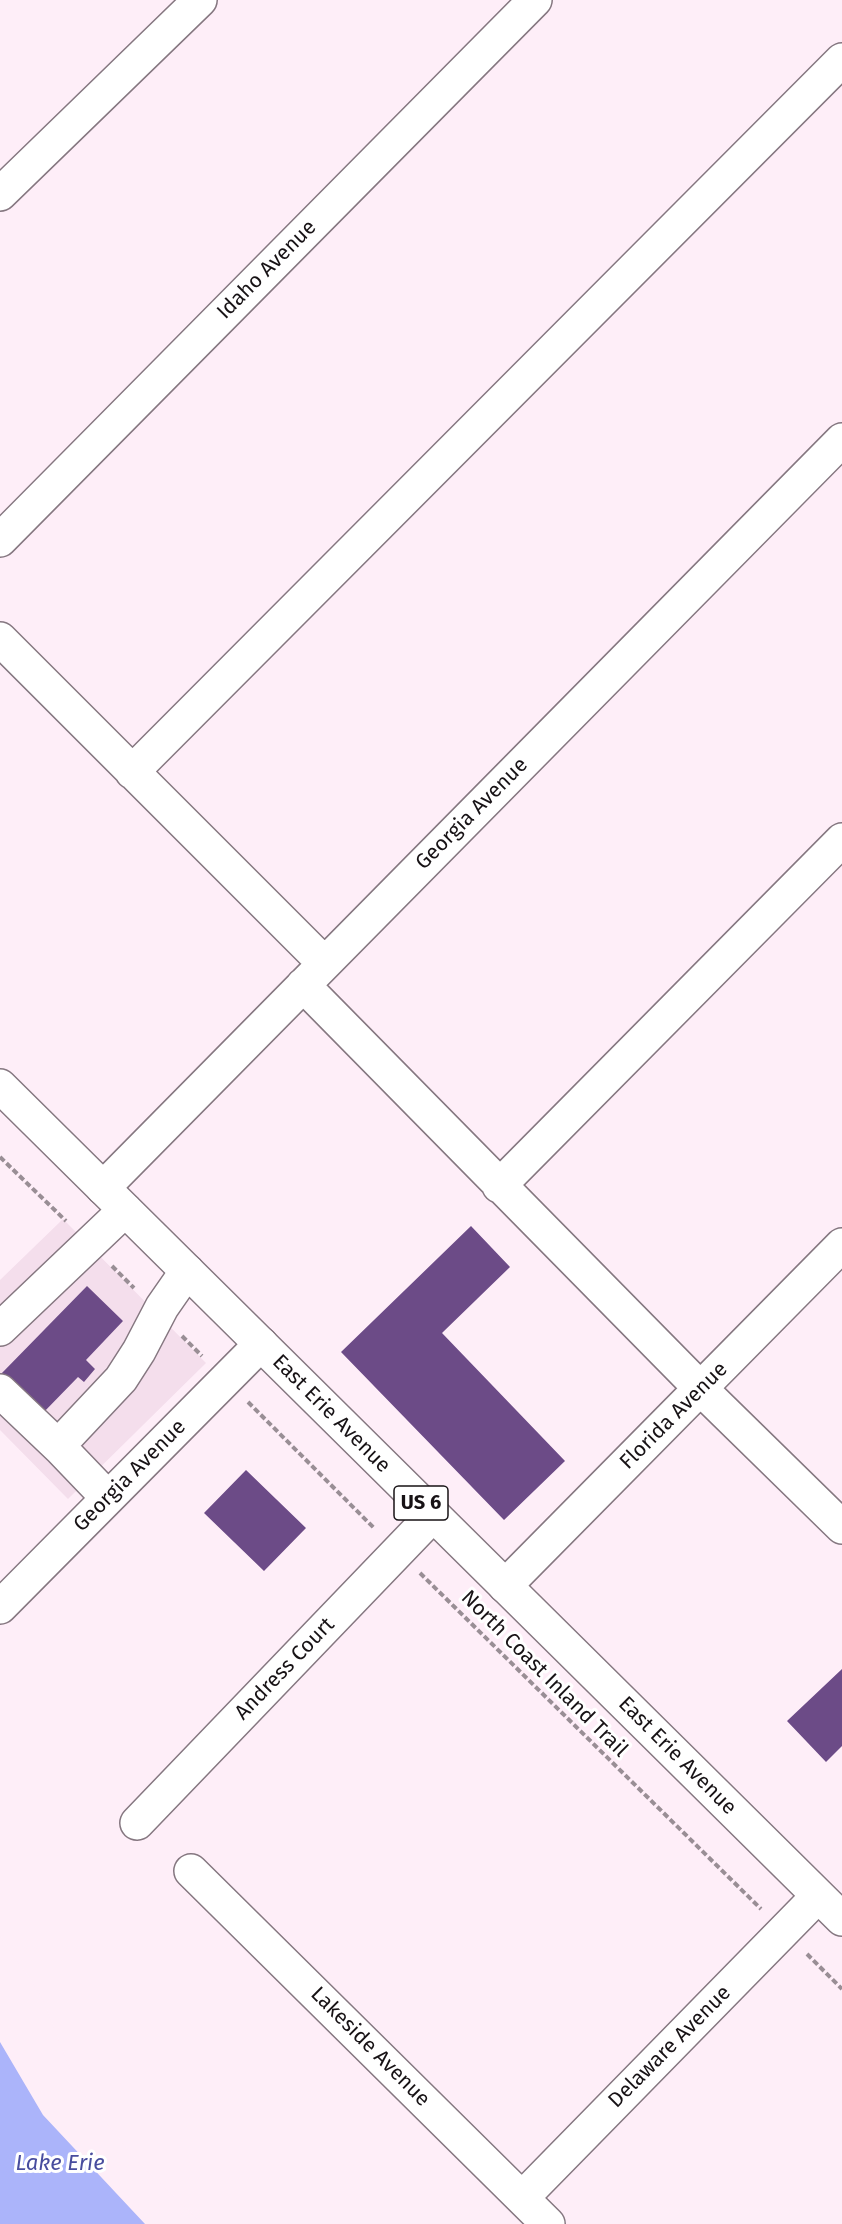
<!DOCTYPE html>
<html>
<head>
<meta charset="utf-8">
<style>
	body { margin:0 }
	canvas { display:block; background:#feeef8 }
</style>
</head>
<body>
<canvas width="842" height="2224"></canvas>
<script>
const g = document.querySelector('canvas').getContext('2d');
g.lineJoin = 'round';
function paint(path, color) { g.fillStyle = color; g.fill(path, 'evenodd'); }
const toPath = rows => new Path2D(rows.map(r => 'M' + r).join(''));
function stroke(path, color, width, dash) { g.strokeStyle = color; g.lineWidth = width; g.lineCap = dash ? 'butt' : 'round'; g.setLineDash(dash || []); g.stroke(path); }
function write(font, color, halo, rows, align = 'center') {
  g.font = font + ' "Fira Sans",sans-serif'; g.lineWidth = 6; g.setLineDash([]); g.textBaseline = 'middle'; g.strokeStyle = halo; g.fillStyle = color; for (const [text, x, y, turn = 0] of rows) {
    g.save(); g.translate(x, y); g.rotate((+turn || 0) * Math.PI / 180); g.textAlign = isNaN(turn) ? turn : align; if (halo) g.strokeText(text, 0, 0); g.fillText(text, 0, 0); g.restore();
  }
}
paint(toPath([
	[63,1219,206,1363,68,1499,0,1430,0,1280]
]), '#f4deec');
paint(toPath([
	[0,1939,74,2085,134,2162,200,2224,0,2224]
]), '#abb4fa');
paint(toPath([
	[0,1936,41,1995,76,2084,136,2160,203,2224,145,2224,43,2115,0,2042]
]), '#feeef8');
paint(toPath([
	[471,1226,510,1267,442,1333,565,1461,504,1520,341,1352],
	[87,1286,123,1321,86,1360,95,1369,84,1382,78,1377,42,1414,1,1374],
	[246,1470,306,1528,264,1571,204,1513],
	[842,1669,842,1746,826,1762,787,1721]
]), '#6c4b87');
const minor = toPath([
	[0,194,200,0],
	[0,540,535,0],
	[0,639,324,963],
	[132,772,842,60],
	[303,985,701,1389,842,1527],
	[499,1186,842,840],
	[103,1188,842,440],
	[0,1329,125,1210],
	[0,1391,61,1449,108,1498],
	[58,1446,121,1379,139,1351,162,1307,187,1271],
	[505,1586,842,1245],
	[0,1607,261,1344],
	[137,1823,433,1515],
	[191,1871,548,2224],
	[522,2198,818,1896]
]);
const major = toPath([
	[0,1086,842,1919]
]);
stroke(minor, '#857780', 36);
stroke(major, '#857780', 36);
stroke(toPath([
	[0,1157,66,1221],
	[112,1266,134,1288],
	[182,1336,202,1356],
	[248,1402,374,1528],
	[420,1573,761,1909],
	[807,1954,842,1989]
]), '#998e95', 4, [6, 3]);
stroke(minor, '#fff', 33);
stroke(major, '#fff', 33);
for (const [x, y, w] of [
	[421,1503,54]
]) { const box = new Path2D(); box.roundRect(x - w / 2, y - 17, w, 34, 4.5); g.fillStyle = '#fff'; g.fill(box); stroke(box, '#171215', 1.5); }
write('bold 20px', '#171215', null, [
	["US 6",421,1503]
]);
write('21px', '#171215', '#fff', [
	["Idaho Avenue",267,270,-45],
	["Georgia Avenue",472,814,-45],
	["East Erie Avenue",331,1414,45],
	["Florida Avenue",674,1416,-45],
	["Georgia Avenue",130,1476,-45],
	["Andress Court",285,1669,-46],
	["North Coast Inland Trail",544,1674,45],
	["East Erie Avenue",677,1756,45],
	["Lakeside Avenue",370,2047,45],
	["Delaware Avenue",670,2047,-45]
]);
write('italic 22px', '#484d9e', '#fff', [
	["Lake Erie",60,2164]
]);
</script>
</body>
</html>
